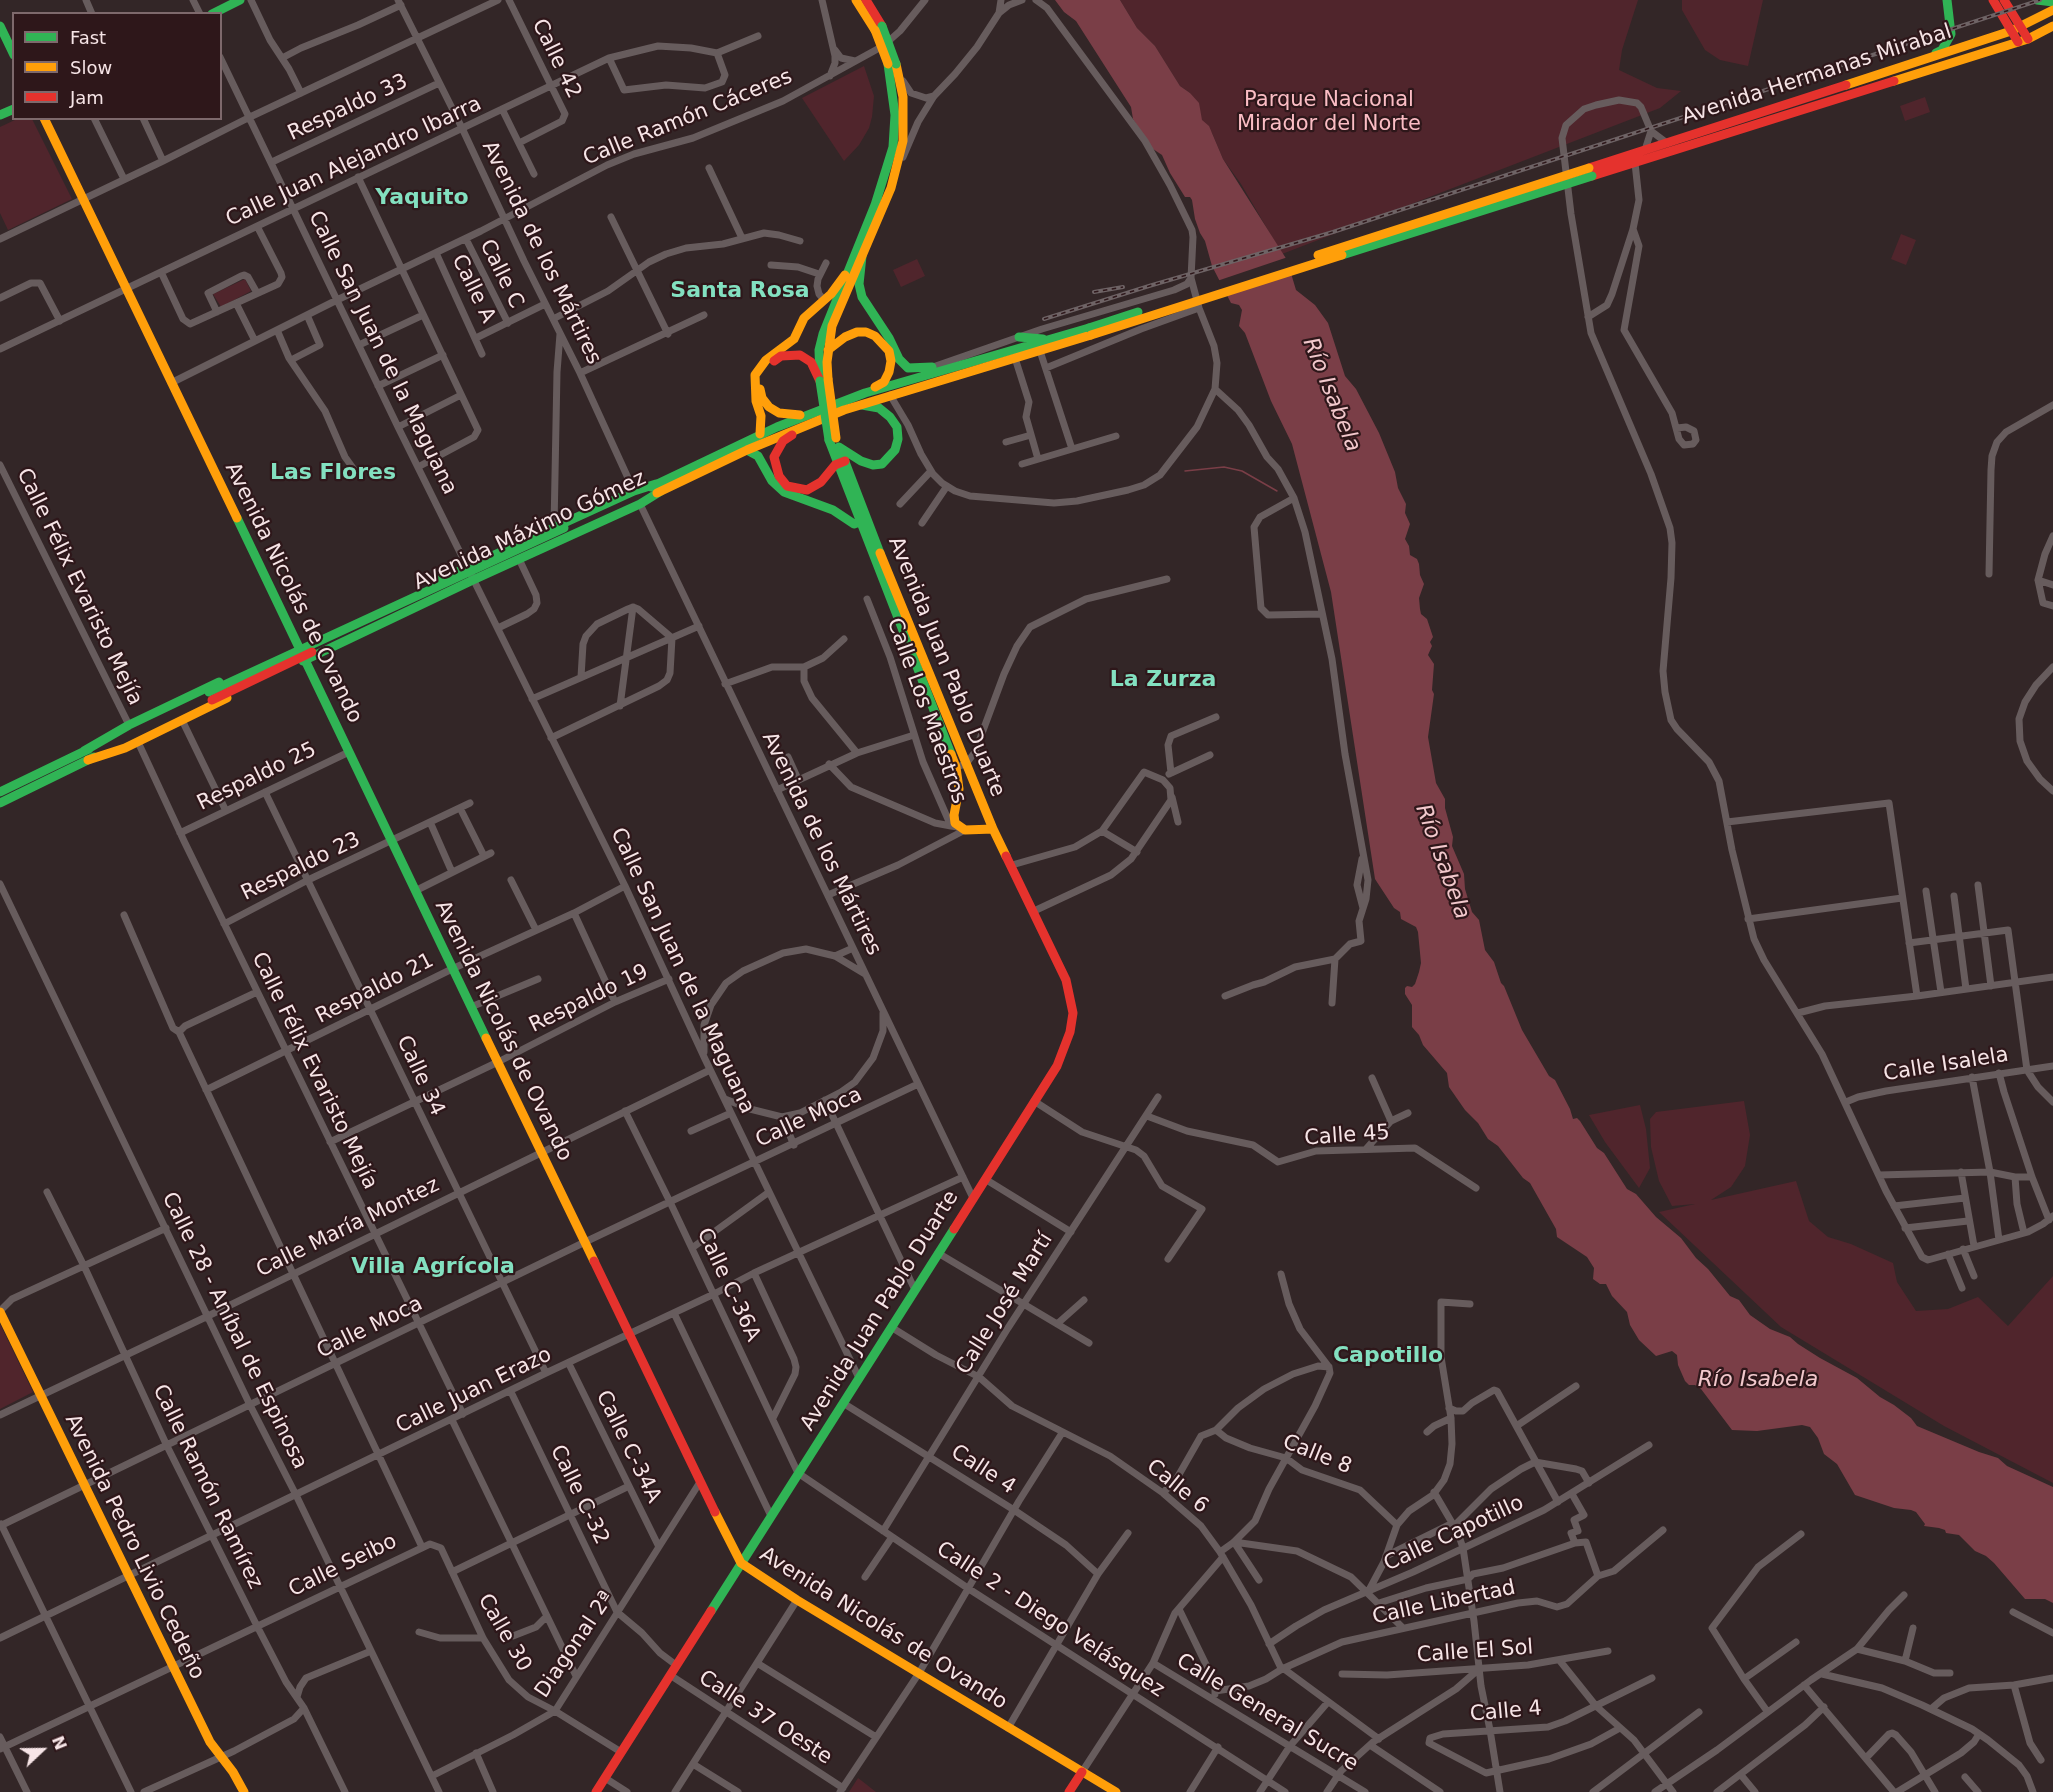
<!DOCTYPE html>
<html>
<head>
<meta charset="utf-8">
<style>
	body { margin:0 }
	#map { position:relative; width:2053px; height:1792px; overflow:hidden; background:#332627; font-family:"DejaVu Sans",sans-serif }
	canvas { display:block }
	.legend { position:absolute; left:12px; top:12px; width:210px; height:108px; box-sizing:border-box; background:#2e171a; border:2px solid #7e696c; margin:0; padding:8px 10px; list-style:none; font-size:18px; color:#f6e4e6 }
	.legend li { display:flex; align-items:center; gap:12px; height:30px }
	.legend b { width:30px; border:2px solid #7e696c }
	.north { position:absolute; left:12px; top:1720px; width:60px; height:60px; -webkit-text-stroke:4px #2e171a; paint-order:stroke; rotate:68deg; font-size:16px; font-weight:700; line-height:24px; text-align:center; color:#f6e4e6 }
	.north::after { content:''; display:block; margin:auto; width:21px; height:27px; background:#f6e4e6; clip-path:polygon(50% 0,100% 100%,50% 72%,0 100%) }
</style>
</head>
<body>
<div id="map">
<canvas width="2053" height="1792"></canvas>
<ul class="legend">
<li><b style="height:8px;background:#30b455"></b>Fast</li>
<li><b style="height:8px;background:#ff9f0a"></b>Slow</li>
<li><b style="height:8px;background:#e5322d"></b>Jam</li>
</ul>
<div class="north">N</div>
</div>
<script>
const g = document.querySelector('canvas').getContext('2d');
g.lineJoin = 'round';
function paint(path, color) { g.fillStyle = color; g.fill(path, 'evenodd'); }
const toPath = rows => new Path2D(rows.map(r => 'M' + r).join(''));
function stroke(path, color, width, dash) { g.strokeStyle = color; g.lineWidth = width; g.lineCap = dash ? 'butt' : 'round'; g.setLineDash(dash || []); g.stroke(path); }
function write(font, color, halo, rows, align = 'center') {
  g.font = font + ' "DejaVu Sans",sans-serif'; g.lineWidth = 4.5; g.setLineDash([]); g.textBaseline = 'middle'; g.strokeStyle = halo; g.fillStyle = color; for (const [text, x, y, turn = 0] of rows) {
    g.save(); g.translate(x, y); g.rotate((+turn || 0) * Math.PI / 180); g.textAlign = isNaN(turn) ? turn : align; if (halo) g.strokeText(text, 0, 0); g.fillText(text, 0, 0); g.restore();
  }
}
paint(toPath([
	[1120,0,1638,0,1622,50,1619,70,1657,88,1681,91,1660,108,1282,254,1241,184,1223,159,1212,133,1202,121,1190,93,1180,86,1155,46,1137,28],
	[1682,0,1763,0,1748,66,1720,60,1705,50,1682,10],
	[864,66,874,96,872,117,869,128,859,145,844,161,802,98],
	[1925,97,1930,112,1905,121,1900,106],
	[17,119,32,119,72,199,8,230,0,213,0,127],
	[1901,234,1916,240,1906,265,1891,259],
	[917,259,925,276,901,287,893,270],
	[245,279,251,291,221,307,213,294],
	[1744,1101,1750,1135,1745,1166,1731,1187,1711,1200,1796,1181,1809,1221,1828,1237,1851,1244,1893,1263,1897,1282,1916,1311,1948,1309,1978,1297,2008,1326,2053,1276,2053,1483,1944,1426,1781,1327,1659,1212,1695,1204,1672,1206,1659,1181,1651,1147,1650,1119,1656,1112],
	[1640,1105,1646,1129,1650,1168,1639,1188,1605,1142,1589,1115],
	[0,1324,33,1392,0,1409],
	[858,1778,862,1781,876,1792,849,1792]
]), '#50252c');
paint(toPath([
	[1055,0,1120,0,1137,28,1155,46,1180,86,1190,93,1199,103,1202,120,1209,126,1223,159,1287,260,1296,290,1315,305,1328,323,1345,376,1356,389,1379,433,1395,472,1398,488,1406,504,1405,513,1410,524,1405,539,1409,546,1410,555,1417,559,1419,564,1420,575,1424,584,1419,598,1420,609,1421,614,1427,619,1433,637,1430,642,1432,646,1428,655,1434,664,1432,690,1434,694,1428,737,1436,783,1445,799,1445,808,1453,837,1452,846,1464,874,1465,889,1472,912,1479,920,1485,950,1494,962,1501,983,1504,986,1522,1030,1549,1076,1555,1080,1570,1109,1573,1119,1577,1118,1580,1121,1597,1148,1604,1153,1627,1189,1636,1194,1656,1217,1681,1238,1696,1258,1708,1269,1730,1296,1739,1300,1750,1315,1770,1329,1790,1337,1798,1344,1820,1358,1857,1378,1880,1397,1894,1405,1911,1418,1917,1426,1979,1452,1998,1458,2007,1466,2053,1487,2053,1603,2045,1599,2025,1599,1994,1563,1986,1556,1975,1551,1959,1535,1946,1533,1945,1530,1939,1528,1924,1526,1925,1524,1916,1512,1911,1510,1894,1508,1855,1495,1837,1464,1824,1454,1818,1438,1810,1427,1802,1425,1757,1431,1732,1430,1701,1389,1695,1385,1689,1385,1685,1381,1678,1365,1677,1355,1672,1351,1656,1356,1639,1340,1630,1325,1627,1312,1612,1296,1606,1284,1600,1284,1593,1279,1594,1268,1587,1257,1557,1237,1556,1229,1530,1183,1523,1178,1498,1146,1488,1139,1478,1123,1465,1110,1449,1087,1447,1073,1423,1045,1419,1035,1412,1027,1412,1005,1405,994,1405,988,1407,986,1412,987,1415,984,1419,972,1421,963,1418,932,1416,927,1401,919,1400,912,1394,908,1375,879,1331,592,1292,444,1271,401,1245,333,1239,326,1242,310,1239,305,1231,303,1212,266,1205,241,1200,233,1195,219,1192,200,1190,197,1185,197,1170,173,1162,155,1150,147,1133,119,1131,107,1076,21,1064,12]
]), '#7a3e47');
paint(toPath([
	[1288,257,1294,274,1225,296,1217,281]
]), '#332627');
stroke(toPath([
	[1185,471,1224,467,1242,471,1277,491]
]), '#7a3e47', 1.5);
stroke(toPath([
	[86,0,92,14],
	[193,0,200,14],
	[251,0,270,40,289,69,301,93],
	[398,0,462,128,524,261,580,373,634,491],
	[509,0,565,114,562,121,519,143],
	[822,0,835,56,835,63,830,76],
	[999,13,1009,5,1022,0],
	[835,50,841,58,855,61],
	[717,53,758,36],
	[220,57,398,427,625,886,705,1059,859,1378],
	[282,58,301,48,358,25,401,5],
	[903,81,911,93,926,98,934,96],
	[502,109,534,174],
	[94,118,124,179],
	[143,118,163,161],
	[1667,143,1651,131,1641,107,1637,103,1619,100,1596,105,1584,109,1566,125,1562,138,1571,214,1591,333,1651,474,1670,528,1672,543,1671,578,1663,671,1665,692,1671,720,1677,729,1709,762,1719,781,1732,850,1754,939,1764,960,1822,1054,1886,1191,1922,1257,1928,1260,2028,1232,2043,1224,2053,1216],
	[1645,150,1651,131],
	[903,157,918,122,934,96,955,74,977,47,999,13,1001,0],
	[272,162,439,83],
	[709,168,742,238],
	[358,177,478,430,474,437,418,467],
	[611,217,668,334],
	[1633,229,1639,246,1624,330,1672,413,1679,439,1684,445,1693,444,1696,440,1694,431,1686,427,1677,428],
	[0,239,163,161,250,117,498,0],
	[466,239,508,323],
	[436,253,482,354],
	[771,265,798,267,819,274],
	[161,272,183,319,190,324,278,284,282,277,281,273,257,226],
	[0,298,31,283,40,283,60,321],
	[824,300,819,294,817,286,818,279,826,263],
	[236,303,255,341],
	[217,312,208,293,241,276,244,275,248,277,257,293],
	[1588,317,1607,305,1612,294,1633,229,1639,200,1635,163],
	[553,319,608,291,649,262,666,254,686,248,723,244,764,233,779,235,800,241],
	[277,330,289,358,325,411,345,457,358,475],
	[476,338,545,304],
	[359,345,423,315],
	[0,349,609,58,658,46,691,48,717,53,725,75,722,82,705,88,666,85,624,90,609,58],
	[1040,351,1072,449],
	[1015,358,1029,402,1026,417,1038,459],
	[291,360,320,345,307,315],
	[930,368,1042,329,1174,290,1187,284,1191,278],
	[1046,368,1141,329,1199,308],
	[580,373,704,315],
	[171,383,337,300,481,231,607,165,634,154,693,138,783,101,883,46,900,31,925,0],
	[378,386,443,355],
	[1215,389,1238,410,1249,425,1267,457,1278,469,1294,498,1305,532,1332,659,1345,754,1368,880,1366,899,1359,921,1361,941,1350,944,1335,959,1295,967,1264,982,1253,985,1225,996],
	[890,395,908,425,921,454,933,474,942,483,955,491,970,496,1054,503,1077,501,1128,490,1144,485,1160,475,1197,427,1215,389,1217,363,1214,346,1199,308,1191,278,1193,237,1192,230,1170,185,1145,141,1047,8,1036,0],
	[398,427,461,395],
	[1006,442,1031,435],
	[1022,464,1116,436],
	[0,465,129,725],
	[1294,498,1260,517,1254,527,1261,608,1268,615,1322,614],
	[640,504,973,1198],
	[900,504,931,471],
	[922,523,947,486],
	[554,527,557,372,560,334],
	[2053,536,2045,554,2038,580,2043,603,2053,606],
	[1989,574,1991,470,1992,456,1997,442,2006,432,2053,405],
	[2038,580,2053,585],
	[867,599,890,657,923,762,951,826,958,827],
	[498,628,527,614,534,609,537,603,536,595,519,559],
	[804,667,804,681,812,698,857,753],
	[2053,667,2036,685,2025,702,2019,719,2020,741,2027,761,2040,779,2053,791],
	[725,684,772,667,804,667,823,658,844,639],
	[532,699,699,626],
	[620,706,633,607],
	[182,720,226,811],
	[551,738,659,686,667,680,670,673,672,638,638,609,633,607,628,609,597,624,586,636,583,644,581,677],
	[138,742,184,841,463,1414],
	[788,757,798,779],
	[829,764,851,787,935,823,951,826],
	[956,767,966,764,975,752,1004,674,1017,646,1030,627,1086,599,1167,579],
	[1171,773,1168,745,1171,736,1216,717],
	[1169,774,1210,755],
	[777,790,857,753,914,735],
	[265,792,546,1373],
	[1172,797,1178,822],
	[460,808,484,856],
	[430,822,452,872],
	[1727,822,1889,803,1917,996],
	[1102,831,1137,852],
	[180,833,349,752],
	[1362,859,1357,885,1363,908],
	[1012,865,1075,847,1102,831,1144,772,1163,780,1170,788,1171,800,1131,859,1111,875,1034,911],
	[511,880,536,930],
	[0,884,250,1405,296,1495,439,1792],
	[1978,885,1991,986],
	[415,891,491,853],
	[1926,891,1941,992],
	[828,895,898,865,965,830],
	[1954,896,1966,989],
	[574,913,615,1002],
	[124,915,173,1028,179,1032],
	[1748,919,1902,898],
	[224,924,308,880,470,803],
	[1909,943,2008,930,2027,1070,2038,1087,2053,1102],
	[835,956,853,948],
	[1332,1003,1335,959],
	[471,1007,538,979],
	[1798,1013,1825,1006,1917,996,2053,977],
	[179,1032,422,1547],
	[179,1032,185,1026,257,992],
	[704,1052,704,1025,711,1005,726,983,743,971,783,953,806,949,835,956,865,974],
	[1999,1073,2004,1092,2032,1177,2049,1220],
	[1972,1077,1990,1172,1999,1240],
	[206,1090,452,969,574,913,625,886],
	[725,1099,750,1109,782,1117,800,1113,841,1092,855,1082,873,1058,883,1031,883,1013],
	[825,1100,915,1290],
	[1034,1101,1082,1132,1136,1150,1144,1156,1162,1186,1202,1209,1168,1259],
	[1846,1102,1858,1097,1886,1091,2053,1066],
	[625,1111,670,1202,798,1473,969,1589,1285,1792],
	[1147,1116,1187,1131,1253,1145,1278,1162,1316,1151,1415,1148,1476,1188],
	[782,1117,794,1145],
	[1391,1121,1408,1113],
	[691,1131,731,1113],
	[330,1142,498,1062,615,1002,669,979],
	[1366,1149,1391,1121,1372,1078],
	[1961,1172,1974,1246],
	[1879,1175,1990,1172,2015,1177,2032,1177],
	[2015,1177,2017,1204,2024,1233],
	[985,1179,1071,1232],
	[47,1192,84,1266,167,1446,257,1626,286,1682,304,1708,345,1792],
	[1894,1206,1965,1198],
	[1905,1228,1968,1221],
	[692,1248,769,1192],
	[1963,1249,1974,1276],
	[938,1253,1089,1343],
	[1948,1254,1962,1288],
	[754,1273,794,1359,796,1367,795,1374,773,1418],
	[0,1311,12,1299,166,1228],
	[674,1313,771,1516],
	[1057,1324,1084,1300],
	[891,1327,936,1355,979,1377,1012,1406,1110,1456,1163,1493,1201,1526,1220,1552,1251,1605,1280,1666,1379,1739],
	[569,1364,658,1545],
	[511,1392,617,1612,642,1633,660,1653,676,1665],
	[843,1403,1014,1510,1066,1545,1098,1574],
	[1449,1408,1456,1411,1463,1411,1472,1403,1494,1390,1497,1391,1558,1502],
	[0,1415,208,1316,710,1070],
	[452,1420,576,1676],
	[1518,1425,1576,1386],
	[1216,1430,1226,1438,1250,1448,1286,1458,1302,1470,1360,1490,1397,1525],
	[1427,1432,1434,1426,1451,1418],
	[1434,1492,1458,1533,1463,1548,1474,1621,1481,1686,1490,1730,1500,1792],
	[1163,1493,1177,1478,1201,1436,1216,1430,1238,1408,1264,1389,1293,1374,1318,1366,1329,1367],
	[1572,1494,1584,1515,1574,1520,1578,1531,1571,1533,1575,1543],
	[1,1524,131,1792],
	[0,1526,585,1242,918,1084],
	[1453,1527,1491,1489,1521,1469,1535,1462,1576,1469,1582,1471,1589,1483],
	[883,1531,1008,1328,1158,1097],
	[1234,1542,1297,1551,1351,1577,1403,1628],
	[1234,1542,1259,1580],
	[1220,1552,1234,1542,1255,1521,1269,1489,1315,1406,1330,1373,1329,1367,1300,1329,1289,1304,1281,1274],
	[1386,1556,1451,1524],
	[452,1572,629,1486],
	[865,1577,892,1537],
	[1368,1592,1384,1562,1397,1525,1409,1511,1433,1495,1444,1480,1450,1464,1452,1444,1451,1418,1441,1357,1441,1302,1470,1304],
	[1379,1603,1426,1588,1468,1579,1473,1574,1503,1568,1575,1543,1586,1542,1598,1576],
	[1179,1609,1215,1683,1215,1694],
	[2013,1612,2053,1633],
	[419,1632,440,1638,483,1638],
	[513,1636,536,1627,546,1617],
	[0,1638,546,1373,714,1294,754,1273,963,1177],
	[1269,1644,1296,1626,1324,1610,1413,1572,1544,1510,1649,1445],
	[1857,1649,1905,1661,1934,1673,1950,1673],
	[1560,1661,1596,1706,1634,1740,1673,1792],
	[1905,1661,1913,1628],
	[757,1663,876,1737],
	[1153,1663,1365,1792],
	[1342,1674,1387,1675,1528,1665,1608,1651],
	[1822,1674,1882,1688,1922,1705,1972,1729,1988,1740,2019,1765,2027,1776,2033,1792],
	[670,1675,843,1788],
	[1744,1679,1796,1642],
	[1804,1685,1894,1792],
	[2014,1685,2030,1743,2041,1760],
	[1215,1691,1249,1686,1266,1679,1282,1669,1342,1642,1518,1603,1537,1601,1557,1607,1567,1604,1598,1576,1614,1571,1663,1530],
	[297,1697,300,1687,306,1678,371,1651],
	[1931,1709,1944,1698,1969,1688,2014,1685,2053,1678],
	[1767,1711,1744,1679,1712,1628,1758,1567,1801,1534],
	[1008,1728,1098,1574,1128,1533],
	[1620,1728,1591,1744,1549,1759,1486,1773,1429,1743,1430,1738,1443,1734,1548,1727,1565,1721,1652,1678],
	[0,1737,27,1792],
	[1370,1745,1440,1792],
	[0,1749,430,1544,441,1548,483,1638,509,1680,528,1697,555,1711,621,1752],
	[476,1753,493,1792],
	[1866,1758,1889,1734,1892,1733,1896,1735,1911,1752,1935,1792],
	[693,1764,738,1792],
	[1082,1772,1153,1663,1175,1613,1223,1557],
	[1741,1775,1755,1792],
	[432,1776,513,1735,555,1711,700,1482],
	[1965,1777,1978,1792],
	[605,1778,627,1792],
	[144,1792,234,1751,294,1719,304,1708],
	[675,1792,797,1600],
	[840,1792,919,1673,1019,1501,1062,1433],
	[1190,1792,1218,1747],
	[1260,1792,1290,1746,1328,1702],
	[1327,1792,1341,1771,1373,1742,1456,1689,1479,1669],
	[1593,1792,1699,1712],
	[1655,1792,1717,1750,1811,1680,1857,1649,1889,1610,1904,1595],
	[1717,1792,1805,1725,1824,1707],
	[1897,1792,1961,1753,1974,1742,1979,1734]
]), '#675c5d', 7);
stroke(toPath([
	[2037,0,2053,2],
	[212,14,240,0],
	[0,26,14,55],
	[1936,53,1942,50,1951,34,1947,0],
	[0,115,14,109],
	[862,256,859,284,862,297,889,338,899,359,908,368,932,367],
	[1019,337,1043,339],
	[820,378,819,350,823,334,875,205,893,147,895,115,888,64],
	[829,440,951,754],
	[839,447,861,461,873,465,882,464,895,450,898,439,897,427,890,417,879,408,862,405],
	[747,450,758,456,772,481,784,492,833,510,854,524,867,519],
	[842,454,880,553],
	[651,487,777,427,865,393,1089,328],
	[237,518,486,1038],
	[435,582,634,491,656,484],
	[303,661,473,580,640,504,661,491],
	[84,751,129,725,219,682],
	[0,792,89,749],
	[0,803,94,757],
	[711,1611,954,1229]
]), '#30b455', 9);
stroke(toPath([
	[856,0,875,30],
	[1894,81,2028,39,2053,26],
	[1846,85,2011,31,2053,10],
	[44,118,237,518],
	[828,350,845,337,857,332,866,332,875,336,889,351,891,361,889,372,884,382,875,387],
	[828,379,827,362,832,326,891,188,903,141,903,97,896,64],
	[760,389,762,398,769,407,779,413,800,415],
	[760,434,761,416,756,401,755,375,766,360,794,339,804,318,831,294,845,275],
	[657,493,747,450,844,410,1091,335],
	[880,553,993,829,1006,856],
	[951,754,956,767,959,789,954,815,955,823,965,830,993,829],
	[88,760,125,748,227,698],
	[486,1038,594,1261],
	[0,1312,210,1742,233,1772,244,1792],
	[715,1512,741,1563,797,1600,1116,1792]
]), '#ff9f0a', 9);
stroke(toPath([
	[866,0,882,26],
	[1993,0,2018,42],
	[2004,0,2028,39],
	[1589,168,1846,85],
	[1592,176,1894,81],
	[774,361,781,356,800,355,811,362,820,381],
	[792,435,783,441,774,457,779,476,787,486,807,490,821,482,835,465,845,461],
	[954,1229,1057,1066,1070,1032,1073,1013,1066,980,1006,856],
	[594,1261,715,1512],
	[596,1792,711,1611],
	[1069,1792,1082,1772]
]), '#e5322d', 9);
const rail = toPath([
	[1094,292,1123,287],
	[1044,319,1149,286,1333,232,2040,0]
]);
stroke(rail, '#6e6365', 4);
stroke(rail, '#2e171a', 1.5, [4.5]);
stroke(toPath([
	[882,26,896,64],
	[1342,255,1592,176],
	[1089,328,1138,312],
	[820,381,829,440],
	[209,692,564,528]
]), '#30b455', 9);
stroke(toPath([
	[875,30,888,64],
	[1318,255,1589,168],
	[1091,335,1342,255],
	[828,379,836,438]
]), '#ff9f0a', 9);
stroke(toPath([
	[212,700,312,652]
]), '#e5322d', 9);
write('21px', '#f6e4e6', '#2e171a', [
	["Calle 42",556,59,64],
	["Avenida Hermanas Mirabal",1817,75,-18],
	["Respaldo 33",348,108,-25],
	["Calle Ramón Cáceres",688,118,-22],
	["Calle Juan Alejandro lbarra",354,162,-25],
	["Avenida de los Mártires",541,253,64],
	["Calle C",501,274,64],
	["Calle A",473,289,64],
	["Calle San Juan de la Maguana",382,353,64],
	["Avenida Máximo Gómez",530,531,-25],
	["Calle Félix Evaristo Mejía",79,587,64],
	["Avenida Nicolás de Ovando",293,593,64],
	["Avenida Juan Pablo Duarte",946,667,68],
	["Calle Los Maestros",926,711,70],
	["Respaldo 25",257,777,-26],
	["Avenida de los Mártires",821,844,64],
	["Respaldo 23",301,867,-26],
	["Calle San Juan de la Maguana",682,971,65],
	["Respaldo 21",375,989,-27],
	["Respaldo 19",589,999,-26],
	["Avenida Nicolás de Ovando",503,1031,64],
	["Calle Isalela",1946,1065,-9],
	["Calle Félix Evaristo Mejía",314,1071,64],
	["Calle 34",420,1076,65],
	["Calle Moca",809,1118,-25],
	["Calle 45",1347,1136,-4],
	["Calle María Montez",348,1228,-26],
	["Calle C-36A",728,1285,65],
	["Calle José Martí",1005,1304,-58],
	["Avenida Juan Pablo Duarte",880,1311,-58],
	["Calle Moca",370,1328,-26],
	["Calle 28 - Aníbal de Espinosa",234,1331,64],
	["Calle Juan Erazo",474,1391,-26],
	["Calle C-34A",628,1447,64],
	["Calle 8",1317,1455,22],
	["Calle 4",983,1470,33],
	["Calle Ramón Ramírez",207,1487,64],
	["Calle 6",1177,1487,39],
	["Calle C-32",579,1495,64],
	["Calle Capotillo",1454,1534,-25],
	["Avenida Pedro Livio Cedeño",134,1547,64],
	["Calle Seibo",343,1566,-26],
	["Calle Libertad",1444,1603,-12],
	["Calle 2 - Diego Velásquez",1050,1620,33],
	["Avenida Nicolás de Ovando",883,1629,32],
	["Calle 30",504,1633,60],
	["Diagonal 2ª",575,1645,-56],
	["Calle El Sol",1475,1652,-4],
	["Calle 4",1506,1712,-5],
	["Calle General Sucre",1267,1713,31],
	["Calle 37 Oeste",765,1718,33]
]);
write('21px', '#fbbdc4', '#2e171a', [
	["Parque Nacional",1329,101],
	["Mirador del Norte",1329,125]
]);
write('bold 22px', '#83e0c0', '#2e171a', [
	["Yaquito",422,198],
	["Santa Rosa",740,291],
	["Las Flores",333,473],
	["La Zurza",1163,680],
	["Villa Agrícola",433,1267],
	["Capotillo",1388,1356]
]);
write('italic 22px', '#f2c8cc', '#2e171a', [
	["Río Isabela",1331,395,68],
	["Río Isabela",1442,862,70],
	["Río Isabela",1758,1380]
]);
</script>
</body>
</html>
